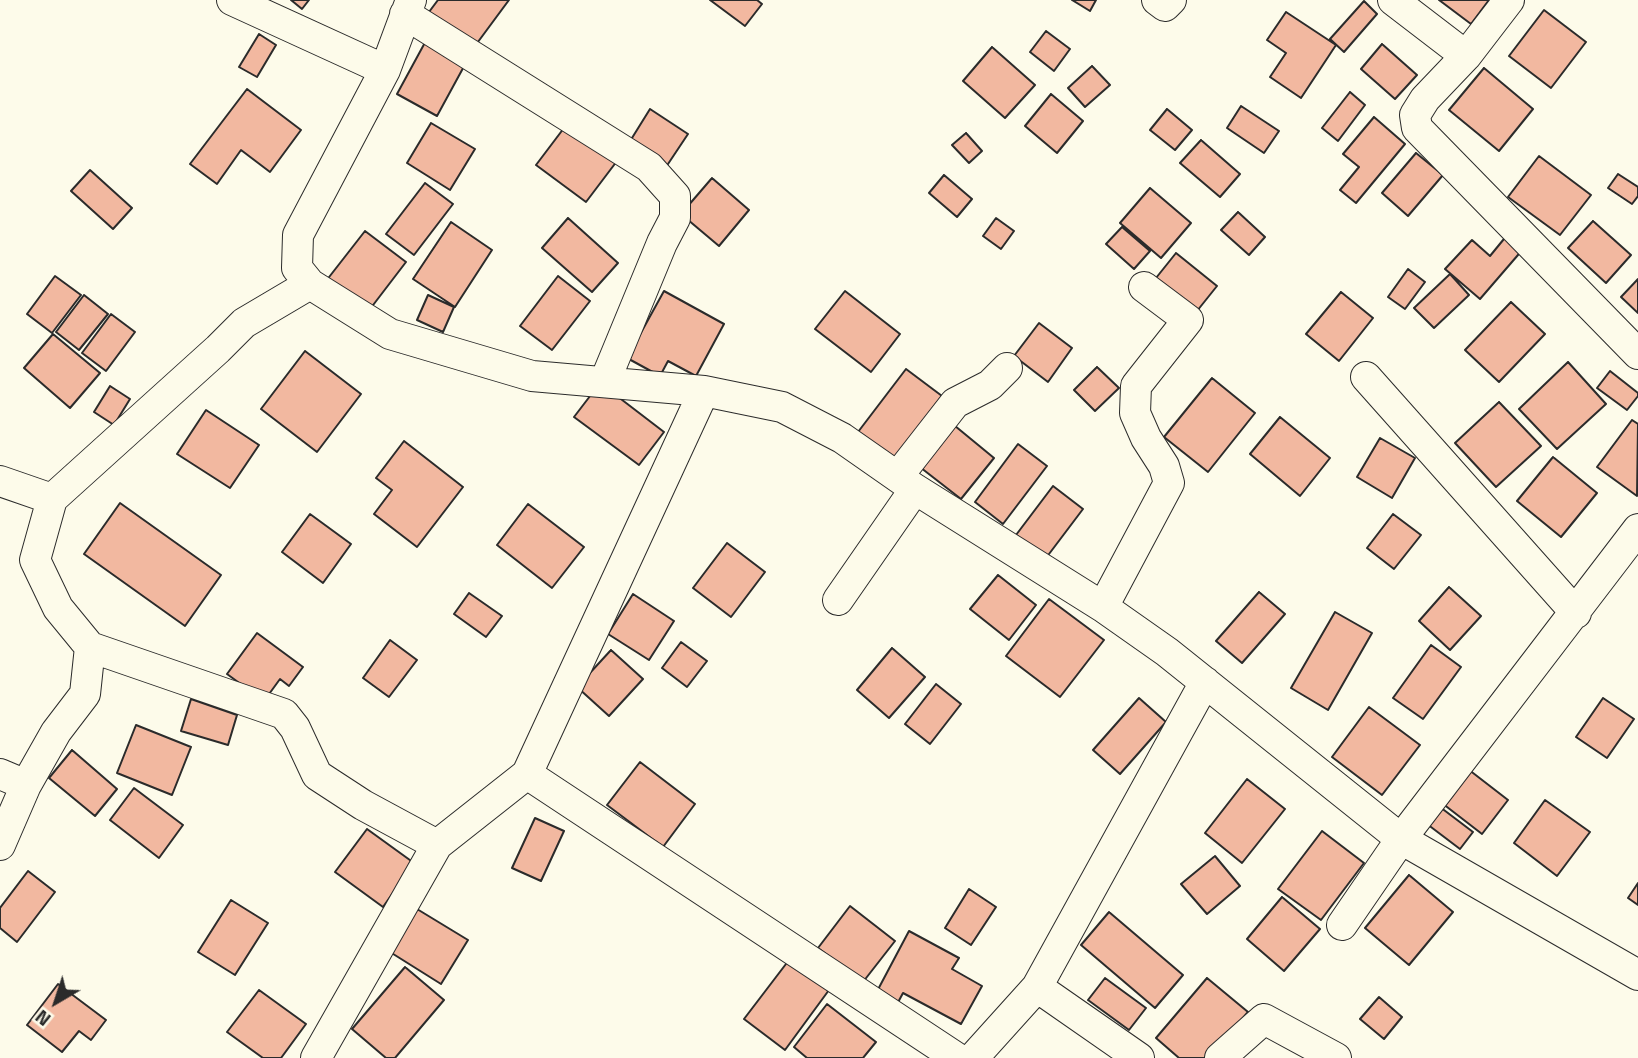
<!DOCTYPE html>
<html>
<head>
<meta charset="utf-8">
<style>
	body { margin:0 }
	#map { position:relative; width:1638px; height:1058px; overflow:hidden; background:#fdfbea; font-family:"Titillium Web",sans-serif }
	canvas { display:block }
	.north { position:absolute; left:21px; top:967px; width:70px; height:70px; -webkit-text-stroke:5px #fdfbea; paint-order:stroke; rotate:219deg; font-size:19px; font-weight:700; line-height:28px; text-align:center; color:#2b2b2b }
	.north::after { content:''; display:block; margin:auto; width:24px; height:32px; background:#2b2b2b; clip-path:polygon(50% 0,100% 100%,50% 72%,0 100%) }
</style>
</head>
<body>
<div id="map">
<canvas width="1638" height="1058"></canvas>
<div class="north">N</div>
</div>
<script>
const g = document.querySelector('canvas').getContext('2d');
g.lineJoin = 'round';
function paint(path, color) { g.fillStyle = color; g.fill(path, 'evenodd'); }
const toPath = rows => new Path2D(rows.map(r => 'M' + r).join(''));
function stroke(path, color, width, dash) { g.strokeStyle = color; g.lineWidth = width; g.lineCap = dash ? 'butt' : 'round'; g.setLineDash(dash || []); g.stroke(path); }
const building = toPath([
	[291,0,309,0,302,9,291,0],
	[438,0,509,0,472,50,426,16,438,0],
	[710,0,757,0,762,4,745,26,710,0],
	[1072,0,1096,0,1090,11,1072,0],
	[1439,0,1489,0,1471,24,1439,0],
	[1364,1,1377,14,1344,52,1330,39,1364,1],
	[1544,10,1586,42,1551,88,1509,56,1544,10],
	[1286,12,1336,45,1301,98,1270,77,1286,53,1267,40,1286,12],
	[1046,31,1070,49,1054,71,1030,52,1046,31],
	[259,34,276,45,257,77,239,67,259,34],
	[428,37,468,59,437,116,397,94,428,37],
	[1382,44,1417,75,1395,99,1361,69,1382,44],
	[992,47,1035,85,1005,118,963,81,992,47],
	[1092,66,1110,85,1085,107,1068,88,1092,66],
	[1484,68,1533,109,1499,151,1449,110,1484,68],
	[247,89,301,130,270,172,241,150,217,184,190,164,247,89],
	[1350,92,1365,105,1338,141,1322,128,1350,92],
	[1051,94,1083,121,1057,153,1025,126,1051,94],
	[1241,106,1279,131,1264,153,1227,128,1241,106],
	[650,109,688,134,664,170,627,146,650,109],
	[1167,109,1192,130,1175,150,1150,130,1167,109],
	[1374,117,1405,144,1356,203,1340,190,1359,167,1343,154,1374,117],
	[431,123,475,149,450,190,407,163,431,123],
	[567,124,617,161,586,202,536,165,567,124],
	[966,133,982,151,969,163,952,145,966,133],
	[1201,140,1240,174,1220,197,1180,163,1201,140],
	[1416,153,1443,175,1408,216,1382,193,1416,153],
	[1539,156,1591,195,1560,235,1508,197,1539,156],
	[90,170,132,208,113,229,71,191,90,170],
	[1618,174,1638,187,1638,196,1632,204,1608,188,1618,174],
	[944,175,972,199,957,217,929,193,944,175],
	[712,178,749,210,719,246,681,214,712,178],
	[425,183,453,204,414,255,386,234,425,183],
	[1150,188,1191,223,1161,258,1120,223,1150,188],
	[1238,212,1265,237,1249,255,1221,230,1238,212],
	[568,218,618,263,592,292,542,248,568,218],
	[996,218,1014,231,1001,249,983,236,996,218],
	[1593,221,1631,255,1606,283,1568,248,1593,221],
	[451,222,492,250,455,307,413,279,451,222],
	[1122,227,1150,251,1134,269,1106,244,1122,227],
	[365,231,406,262,367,313,326,281,365,231],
	[1508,234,1524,248,1480,299,1445,269,1472,240,1490,256,1508,234],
	[1176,253,1217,286,1197,311,1156,278,1176,253],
	[1408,269,1425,282,1405,309,1388,297,1408,269],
	[1450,274,1469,295,1434,328,1414,308,1450,274],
	[55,276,81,295,52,333,27,314,55,276],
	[558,276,590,301,552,350,520,326,558,276],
	[1638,279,1638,313,1621,297,1638,279],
	[664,291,724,324,696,376,668,361,660,376,627,358,664,291],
	[845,291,900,334,871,372,815,329,845,291],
	[1341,292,1373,318,1339,361,1306,334,1341,292],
	[84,295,108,314,79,350,56,332,84,295],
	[428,295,454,307,443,332,417,320,428,295],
	[1511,302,1545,334,1499,382,1465,350,1511,302],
	[111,314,135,332,106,371,82,353,111,314],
	[1039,323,1072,348,1048,382,1014,356,1039,323],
	[53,334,100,373,70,408,24,368,53,334],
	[305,351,361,394,317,452,261,409,305,351],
	[1568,362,1606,404,1557,449,1519,409,1568,362],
	[1097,367,1119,388,1095,411,1074,390,1097,367],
	[906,369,942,396,894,459,858,432,906,369],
	[1610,371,1638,393,1638,396,1627,410,1597,388,1610,371],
	[1212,378,1255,413,1208,472,1164,437,1212,378],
	[600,383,664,432,639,465,574,417,600,383],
	[110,386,130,399,114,425,94,412,110,386],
	[1499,402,1541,446,1496,487,1455,443,1499,402],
	[206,410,259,445,230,488,177,454,206,410],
	[1280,417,1330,458,1300,496,1250,454,1280,417],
	[1632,420,1638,424,1637,496,1597,467,1632,420],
	[949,421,994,458,961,499,916,464,949,421],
	[1380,438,1415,458,1392,498,1357,477,1380,438],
	[404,441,463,487,417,547,374,514,392,490,376,478,404,441],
	[1018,444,1047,466,1003,524,975,502,1018,444],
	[1553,457,1597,493,1561,537,1517,501,1553,457],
	[1053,486,1083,509,1046,558,1016,535,1053,486],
	[120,503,221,575,185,626,84,554,120,503],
	[528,504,584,547,552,588,497,545,528,504],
	[310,514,351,544,323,583,282,552,310,514],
	[1393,514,1421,535,1394,569,1367,548,1393,514],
	[727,543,765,572,731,617,693,588,727,543],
	[998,575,1036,605,1009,640,970,609,998,575],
	[1449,587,1481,616,1450,650,1419,621,1449,587],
	[1259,592,1285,614,1242,663,1216,641,1259,592],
	[469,593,502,616,486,637,454,614,469,593],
	[633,594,674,621,649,660,608,634,633,594],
	[1049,599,1104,640,1060,697,1006,656,1049,599],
	[1335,612,1372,633,1328,710,1291,688,1335,612],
	[257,633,303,667,289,686,280,679,264,701,227,674,257,633],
	[390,640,417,660,389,697,363,678,390,640],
	[681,642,707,661,687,687,662,668,681,642],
	[1431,645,1461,667,1423,719,1393,698,1431,645],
	[892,648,925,677,889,718,857,690,892,648],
	[611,650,643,679,609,716,577,687,611,650],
	[936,684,961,704,930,744,905,724,936,684],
	[1139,698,1166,722,1120,774,1093,750,1139,698],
	[1603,698,1634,719,1607,758,1576,737,1603,698],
	[191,699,237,715,228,745,181,731,191,699],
	[1369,707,1420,745,1382,795,1332,757,1369,707],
	[136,725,191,747,172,795,117,773,136,725],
	[72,750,117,789,95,816,49,778,72,750],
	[640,762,695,804,663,847,607,805,640,762],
	[1464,766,1508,800,1482,834,1438,800,1464,766],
	[1247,779,1285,809,1242,863,1205,833,1247,779],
	[134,788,183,825,159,858,110,820,134,788],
	[1545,800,1590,832,1557,876,1514,843,1545,800],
	[1440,807,1473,832,1460,849,1427,824,1440,807],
	[535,818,564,831,541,881,512,868,535,818],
	[367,829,414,863,383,907,335,872,367,829],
	[1322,831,1364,863,1321,920,1278,889,1322,831],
	[1215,856,1240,886,1207,914,1181,884,1215,856],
	[28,871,55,892,17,942,0,928,0,908,28,871],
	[1409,875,1453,912,1409,965,1365,928,1409,875],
	[1638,883,1638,905,1628,898,1638,883],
	[969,889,996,907,971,945,945,928,969,889],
	[1282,897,1320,929,1284,971,1247,939,1282,897],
	[231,900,268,923,235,975,198,952,231,900],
	[850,906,895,941,863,982,818,948,850,906],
	[417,909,468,940,441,984,390,952,417,909],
	[1109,912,1183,975,1155,1008,1081,945,1109,912],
	[909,931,959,958,952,969,982,986,961,1024,903,993,895,1008,874,997,909,931],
	[789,960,829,990,785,1050,744,1019,789,960],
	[405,967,444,1000,395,1058,386,1058,352,1029,405,967],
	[1105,978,1146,1008,1129,1030,1088,1000,1105,978],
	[1207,978,1248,1012,1209,1058,1179,1058,1156,1038,1207,978],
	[58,984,106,1020,91,1040,79,1031,62,1052,27,1025,58,984],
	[259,990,306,1024,281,1058,263,1058,227,1032,259,990],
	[1379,997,1402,1017,1384,1039,1360,1019,1379,997],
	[827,1004,876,1042,863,1058,807,1058,794,1047,827,1004]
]);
paint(building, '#f2b8a0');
stroke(building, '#2b2b2b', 2);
const street = toPath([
	[232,0,385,70],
	[1157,0,1165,6,1171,0],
	[1393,0,1466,56],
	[1509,0,1466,56,1425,99,1415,115,1417,128,1638,354],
	[405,14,649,167,675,196,675,218,662,243,605,381],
	[310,284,390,334,532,376,704,391,782,407,842,438,915,489,1103,607,1167,652,1401,839,1638,975],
	[1366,377,1576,613],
	[898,476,955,403,990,385,1007,368],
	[0,481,52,499],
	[838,600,915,489],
	[1103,607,1169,483,1164,466,1146,438,1135,413,1136,386,1188,320,1144,287],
	[90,647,284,714,295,728,317,775,363,805,437,845],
	[0,774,26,785],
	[527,774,957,1058],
	[0,845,26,785,56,732,85,694,90,647,58,608,35,560,52,499,218,349,244,323,310,284,297,268,298,235,385,70,411,0],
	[1342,925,1401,839,1638,529],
	[1037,987,1139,1058],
	[316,1058,437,845,527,774,704,391],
	[973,1058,1037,987,1205,682],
	[1220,1058,1264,1019,1336,1058]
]);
stroke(street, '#2b2b2b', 32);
stroke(street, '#fdfbea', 30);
</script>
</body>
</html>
